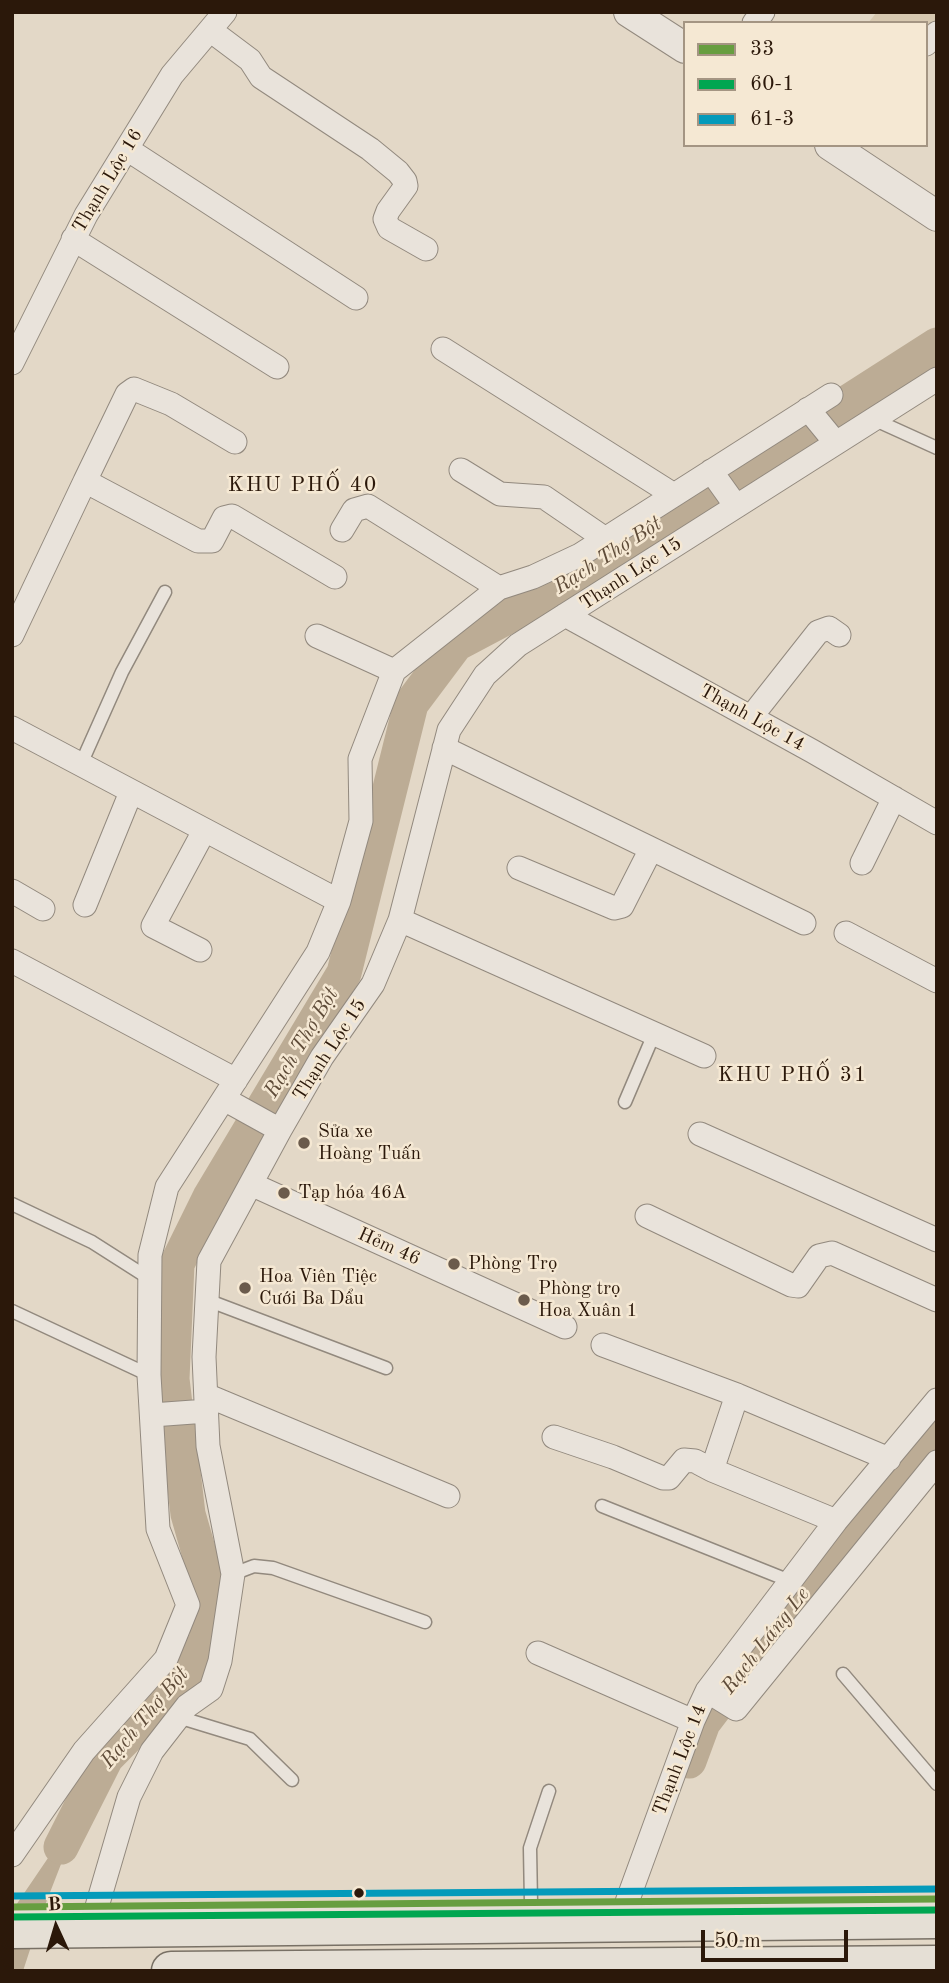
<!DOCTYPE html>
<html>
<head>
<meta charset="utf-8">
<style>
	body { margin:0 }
	#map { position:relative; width:949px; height:1983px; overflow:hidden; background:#e3d8c7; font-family:"Old Standard TT",serif }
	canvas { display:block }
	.frame { position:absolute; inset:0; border:14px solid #2b180a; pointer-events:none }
	.legend { position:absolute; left:683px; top:21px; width:245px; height:126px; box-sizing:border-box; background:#f5e8d3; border:2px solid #a49583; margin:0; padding:9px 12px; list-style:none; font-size:21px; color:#2b180a }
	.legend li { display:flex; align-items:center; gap:14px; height:35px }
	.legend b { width:35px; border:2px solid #a49583 }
	.north { position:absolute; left:21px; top:1892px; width:70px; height:70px; -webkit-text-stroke:5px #f5e8d3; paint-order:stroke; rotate:356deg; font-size:19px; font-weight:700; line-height:28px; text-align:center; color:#2b180a }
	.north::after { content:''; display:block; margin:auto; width:24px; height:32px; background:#2b180a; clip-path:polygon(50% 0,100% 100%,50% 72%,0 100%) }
	.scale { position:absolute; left:701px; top:1930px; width:147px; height:32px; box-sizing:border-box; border:4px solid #2b180a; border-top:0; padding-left:9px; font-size:21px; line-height:24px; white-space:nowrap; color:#2b180a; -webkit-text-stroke:5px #f5e8d3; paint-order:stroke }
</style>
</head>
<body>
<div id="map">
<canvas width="949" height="1983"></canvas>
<div class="frame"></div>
<ul class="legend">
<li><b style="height:9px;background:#679e40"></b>33</li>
<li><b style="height:9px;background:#00a651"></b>60-1</li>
<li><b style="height:9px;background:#049aba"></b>61-3</li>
</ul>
<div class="north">B</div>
<div class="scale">50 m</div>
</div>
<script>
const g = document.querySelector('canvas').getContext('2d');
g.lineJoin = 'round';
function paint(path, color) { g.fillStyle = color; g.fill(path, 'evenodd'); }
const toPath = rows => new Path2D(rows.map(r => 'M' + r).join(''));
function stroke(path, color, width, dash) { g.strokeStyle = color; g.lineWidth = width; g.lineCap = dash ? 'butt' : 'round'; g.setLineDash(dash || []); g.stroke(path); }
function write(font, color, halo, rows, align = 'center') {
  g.font = font + ' "Old Standard TT",serif'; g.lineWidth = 5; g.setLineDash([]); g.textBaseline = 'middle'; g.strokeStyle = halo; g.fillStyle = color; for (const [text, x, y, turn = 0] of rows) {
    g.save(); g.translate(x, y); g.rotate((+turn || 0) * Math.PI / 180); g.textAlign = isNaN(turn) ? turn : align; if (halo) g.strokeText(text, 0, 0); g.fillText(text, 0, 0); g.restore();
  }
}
paint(toPath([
	[877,12,937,12,937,22,926,33,926,23,868,23]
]), '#d7c8b0');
paint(toPath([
	[84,1805,42,1913,23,1971,12,1971,12,1911]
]), '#bcac95');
stroke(toPath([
	[689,1761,703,1723,858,1520,937,1428],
	[61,1847,106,1758,178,1685,207,1639,210,1591,188,1514,172,1379,177,1264,210,1197,344,973,411,704,456,644,539,600,937,345]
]), '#bcac95', 35);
const service = toPath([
	[873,419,937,448],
	[81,764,122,672,165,592],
	[625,1102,654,1034],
	[12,1204,92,1242,150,1279],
	[207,1300,386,1368],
	[12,1311,149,1375],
	[602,1506,790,1581],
	[233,1574,254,1566,273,1568,425,1622],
	[843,1674,937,1784],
	[178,1717,250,1739,292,1780],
	[531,1903,530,1848,549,1791]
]);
const minor = toPath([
	[754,23,763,12],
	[210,30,250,60,261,77,370,149,398,172,405,181,406,186,388,211,385,219,389,228,426,249],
	[926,44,937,33],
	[127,149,356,298],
	[73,239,277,367],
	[443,349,674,495],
	[12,363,86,215,172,75,225,12],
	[808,409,835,442],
	[461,470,500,494,544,497,604,538],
	[711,471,736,506],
	[85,481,127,394,134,389,171,404,235,442],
	[342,530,354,510,368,506,499,588],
	[565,615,812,751,937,823],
	[12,635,85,481,198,541,212,541,224,518,232,516,335,577],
	[317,636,394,671],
	[751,717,818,632,829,628,839,635],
	[12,728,339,901],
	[444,748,804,923],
	[862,863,894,798],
	[519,868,614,908,622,906,651,849],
	[12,891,43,909],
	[85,905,131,792],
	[400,920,704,1056],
	[846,933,937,981],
	[200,950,153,926,204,831],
	[12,961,236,1080],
	[224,1099,280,1130],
	[700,1134,937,1240],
	[251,1184,565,1327],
	[647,1216,791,1285,798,1286,819,1256,832,1253,937,1300],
	[603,1345,737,1395,889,1459],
	[206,1395,448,1496],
	[737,1395,712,1470,836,1521],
	[152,1415,207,1411],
	[554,1437,613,1457,663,1478,669,1478,684,1460,695,1461,712,1470],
	[538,1653,693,1721],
	[707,1691,736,1709,937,1462],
	[12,1855,84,1751,166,1659,188,1605,158,1529,149,1375,150,1255,167,1187,318,952,339,901,361,821,360,759,394,671,499,588,533,577,580,555,831,395],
	[627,1902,693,1721,707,1691,836,1521,937,1400],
	[91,1927,129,1797,152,1751,187,1706,211,1689,220,1661,233,1574,208,1446,204,1357,209,1261,280,1130,322,1057,373,984,400,920,449,730,485,675,518,645,937,379]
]);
const tertiary = toPath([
	[629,12,685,48],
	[830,145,937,216]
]);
const trunk = toPath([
	[12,1929,937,1919],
	[171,1971,937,1965]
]);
stroke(service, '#92897e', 15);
stroke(minor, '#92897e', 25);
stroke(tertiary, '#92897e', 32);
stroke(trunk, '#787065', 41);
stroke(service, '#e9e3db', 12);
stroke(minor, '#e9e3db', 23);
stroke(tertiary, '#e9e3db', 30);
stroke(trunk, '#e5dfd5', 38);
stroke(toPath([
	[12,1907,937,1899]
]), '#679e40', 7);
stroke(toPath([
	[12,1917,937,1910]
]), '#00a651', 7);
stroke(toPath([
	[12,1896,937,1889]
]), '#049aba', 7);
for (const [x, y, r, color] of [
	[304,1143,7,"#6b5b4c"],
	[284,1193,7,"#6b5b4c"],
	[454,1264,7,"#6b5b4c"],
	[245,1288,7,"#6b5b4c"],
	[524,1300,7,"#6b5b4c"],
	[359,1893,6,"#2b180a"]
]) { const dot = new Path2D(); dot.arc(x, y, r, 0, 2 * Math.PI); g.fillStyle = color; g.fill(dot); stroke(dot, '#f5e8d3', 2.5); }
write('19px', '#2b180a', '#f5e8d3', [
	["Thạnh Lộc 16",108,181,-59],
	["Thạnh Lộc 15",631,574,-33],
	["Thạnh Lộc 14",752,718,29],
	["Thạnh Lộc 15",330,1050,-57],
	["Hẻm 46",389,1247,24],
	["Thạnh Lộc 14",680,1760,-69]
]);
write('19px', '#2b180a', '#f5e8d3', [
	["Sửa xe",318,1132],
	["Hoàng Tuấn",318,1154],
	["Tạp hóa 46A",298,1193],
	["Phòng Trọ",468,1264],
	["Hoa Viên Tiệc",259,1277],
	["Cưới Ba Dẩu",259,1299],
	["Phòng trọ",538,1289],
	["Hoa Xuân 1",538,1311]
], 'left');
g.letterSpacing = '2px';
write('21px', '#2b180a', '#f5e8d3', [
	["KHU PHỐ 40",303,485],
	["KHU PHỐ 31",793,1075]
]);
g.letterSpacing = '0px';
write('italic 21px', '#5f4c39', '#f5e8d3', [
	["Rạch Thợ Bột",608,556,-33],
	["Rạch Thợ Bột",302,1043,-59],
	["Rạch Láng Le",766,1641,-52],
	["Rạch Thợ Bột",145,1718,-50]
]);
</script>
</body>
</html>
